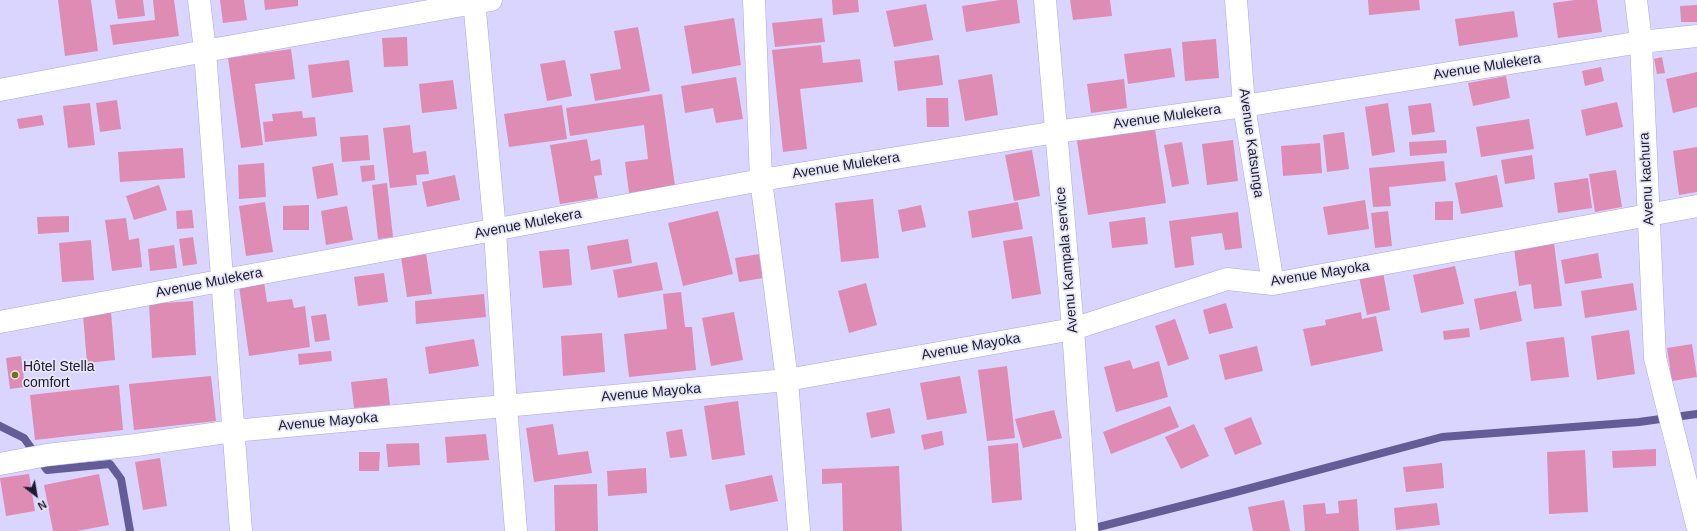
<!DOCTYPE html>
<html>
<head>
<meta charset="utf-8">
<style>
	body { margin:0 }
	#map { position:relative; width:1697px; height:531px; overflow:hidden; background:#d9d5ff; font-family:Helvetica,sans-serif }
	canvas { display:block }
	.north { position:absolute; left:16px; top:475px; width:40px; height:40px; -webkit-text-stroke:3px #e7e6f4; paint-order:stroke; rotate:149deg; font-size:11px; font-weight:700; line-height:16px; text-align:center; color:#1d1932 }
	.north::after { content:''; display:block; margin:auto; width:14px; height:18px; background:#1d1932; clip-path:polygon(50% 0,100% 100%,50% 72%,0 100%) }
</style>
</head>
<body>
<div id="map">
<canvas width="1697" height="531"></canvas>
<div class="north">N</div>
</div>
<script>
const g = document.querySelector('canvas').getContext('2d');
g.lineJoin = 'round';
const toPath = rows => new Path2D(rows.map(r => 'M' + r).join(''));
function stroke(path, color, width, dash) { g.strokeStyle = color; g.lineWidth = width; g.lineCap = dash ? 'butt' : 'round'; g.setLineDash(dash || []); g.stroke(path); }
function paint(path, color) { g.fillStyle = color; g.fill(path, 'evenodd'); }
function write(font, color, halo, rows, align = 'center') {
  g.font = font + ' Helvetica,sans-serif'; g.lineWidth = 3.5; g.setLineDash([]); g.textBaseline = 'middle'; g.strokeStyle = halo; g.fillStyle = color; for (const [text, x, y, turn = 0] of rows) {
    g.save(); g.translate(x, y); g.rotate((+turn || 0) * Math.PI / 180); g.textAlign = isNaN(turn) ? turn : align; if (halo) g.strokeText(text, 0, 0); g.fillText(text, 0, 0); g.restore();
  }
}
stroke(toPath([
	[0,426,24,438,47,470,110,464,121,479,130,531],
	[1087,530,1232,493,1442,437,1639,422,1697,414]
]), '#645c97', 8);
paint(toPath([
	[58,0,91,0,98,51,65,56],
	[115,0,143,0,145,16,118,19],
	[153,0,174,0,179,36,113,45,110,25,155,20],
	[220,0,244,0,247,20,223,23],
	[264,0,298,0,298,6,265,10],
	[832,0,858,0,859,12,833,15],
	[1000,0,1017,0,1020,23,966,32,962,6],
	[1070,0,1110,0,1112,16,1073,20],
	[1368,0,1419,0,1420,10,1369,15],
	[1575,0,1597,0,1602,32,1558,38,1553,3],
	[926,4,933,40,894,47,886,11],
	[1697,5,1697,22,1681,22,1680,6],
	[1514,11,1518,37,1459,46,1455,19],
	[734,18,741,65,692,74,684,26],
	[822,18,825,42,775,47,772,23],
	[638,27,650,91,595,101,590,74,621,69,614,31],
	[407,37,408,66,384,67,382,38],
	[1216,39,1219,78,1185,81,1182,42],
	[821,45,823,63,860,59,863,82,800,89,807,149,783,152,772,50],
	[1171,48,1175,77,1128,84,1124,54],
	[291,49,295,79,255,84,263,145,241,148,228,58],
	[939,55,943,85,898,91,894,61],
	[1662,57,1665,73,1657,74,1654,59],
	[349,60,353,92,312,98,308,65],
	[565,60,572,96,547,101,540,64],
	[1601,67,1604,81,1585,86,1582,71],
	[1697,72,1697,107,1673,113,1666,79],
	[992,74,998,115,965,121,958,80],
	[1506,76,1510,98,1473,106,1468,83],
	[736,77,743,119,716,123,713,108,685,113,681,86],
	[1124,79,1127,108,1091,113,1087,84],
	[453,80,457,109,422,113,419,84],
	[662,94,675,186,629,193,625,162,648,159,644,125,570,136,566,108],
	[926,98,948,98,949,127,927,127],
	[117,100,121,129,100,132,96,103],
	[1617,102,1623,127,1586,136,1581,110],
	[90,103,95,145,68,148,63,106],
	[1388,103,1395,152,1372,156,1365,107],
	[1431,103,1435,132,1412,135,1408,106],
	[562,105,567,139,509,147,504,114],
	[302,111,303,118,315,117,317,136,265,142,263,122,273,121,272,114],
	[42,115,44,125,19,129,17,119],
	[1529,119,1534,149,1481,157,1476,127],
	[410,125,413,153,426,151,429,174,416,175,417,185,390,188,383,128],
	[1155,129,1166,203,1088,215,1077,141],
	[1344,132,1349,169,1327,172,1323,135],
	[368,135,370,160,342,162,340,137],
	[587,139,591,161,600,159,602,175,594,176,598,198,560,204,550,145],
	[1233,140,1238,181,1207,185,1202,144],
	[1446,140,1447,153,1410,156,1409,142],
	[1182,142,1189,184,1172,187,1164,145],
	[1320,143,1322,173,1283,176,1281,146],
	[1697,147,1697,192,1679,195,1673,151],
	[183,148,185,178,120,182,118,152],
	[1032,150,1040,196,1014,201,1005,155],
	[1532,155,1535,179,1505,184,1501,160],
	[1444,161,1446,181,1389,187,1391,206,1373,207,1369,168],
	[264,163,266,197,239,199,238,165],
	[333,163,338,195,317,199,312,167],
	[374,165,375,180,362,182,360,166],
	[1616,170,1622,207,1595,212,1589,174],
	[455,175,460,200,427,207,422,182],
	[1497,175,1503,207,1461,214,1455,183],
	[1588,178,1592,208,1558,213,1554,183],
	[387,183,393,237,378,239,372,185],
	[159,185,167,210,134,220,126,196],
	[873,199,879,258,841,262,835,203],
	[1365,200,1369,229,1328,235,1323,207],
	[1453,201,1453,220,1435,220,1435,202],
	[265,202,273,252,246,256,239,206],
	[1018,202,1023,229,972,238,968,211],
	[309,205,309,230,283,230,283,206],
	[921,205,926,227,902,232,898,210],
	[347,206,353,240,326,245,321,211],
	[192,210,194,228,177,229,176,211],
	[718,211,733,274,683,286,668,223],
	[1388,211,1392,246,1375,248,1371,213],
	[1238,212,1242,248,1225,250,1222,233,1191,237,1194,265,1175,268,1169,221],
	[69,216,69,232,38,234,37,217],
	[1145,217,1148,244,1112,248,1109,222],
	[126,218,129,240,139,238,142,267,112,271,105,220],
	[1032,236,1041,294,1012,299,1003,241],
	[193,237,197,264,183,266,179,239],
	[628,239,632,263,591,270,587,246],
	[91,240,94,280,62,282,59,243],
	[1554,243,1562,306,1534,309,1531,284,1519,286,1514,248],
	[174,245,177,268,150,271,148,249],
	[569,249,572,285,543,288,539,251],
	[426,253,432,294,407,297,401,257],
	[1598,253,1602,278,1565,284,1561,260],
	[759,254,763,278,739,282,735,258],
	[657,262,663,290,618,298,613,270],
	[1455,266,1464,304,1421,313,1413,275],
	[1383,272,1390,310,1367,315,1359,277],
	[384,273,388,302,358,306,354,277],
	[264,282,267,302,292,299,294,308,305,306,310,347,249,356,239,286],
	[866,283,877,325,849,333,838,291],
	[1633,283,1637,310,1585,318,1581,291],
	[1516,291,1522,321,1480,330,1474,299],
	[681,292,685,327,692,327,696,370,629,377,624,334,667,329,663,294],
	[484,294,486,317,416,324,415,301],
	[193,301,196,355,152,358,149,304],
	[1226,303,1233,328,1209,334,1203,310],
	[111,312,115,360,87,363,83,315],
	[734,312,743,360,711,366,702,318],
	[1361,312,1362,319,1376,316,1383,351,1311,366,1303,329,1326,325,1325,320],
	[326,314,330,340,315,342,311,316],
	[1175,319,1189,359,1168,366,1155,326],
	[1469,328,1470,337,1444,340,1443,331],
	[1629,330,1635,374,1597,380,1591,336],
	[602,333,605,372,563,376,561,336],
	[1564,337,1569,377,1531,381,1526,342],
	[474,339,479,366,429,374,425,347],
	[1692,344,1697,377,1672,381,1667,348],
	[1257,346,1263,371,1225,380,1219,355],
	[331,351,332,361,299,365,298,354],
	[21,356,25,387,10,389,6,358],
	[1130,360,1133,369,1159,361,1168,397,1116,412,1104,367],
	[1007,366,1015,438,987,441,978,370],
	[211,376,216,421,134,430,129,384],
	[960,376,967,413,927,420,920,383],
	[387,378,390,405,354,408,351,382],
	[119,385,123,430,35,440,30,395],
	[738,401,745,455,712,460,704,406],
	[1170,406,1179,427,1111,454,1103,432],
	[890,408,895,433,871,438,866,413],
	[1054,410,1062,438,1023,448,1015,419],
	[1251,417,1262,444,1235,455,1224,428],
	[553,424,558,455,588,451,592,473,534,482,526,428],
	[1194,424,1209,456,1181,469,1165,437],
	[682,429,687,456,670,458,666,432],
	[942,431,944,445,924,450,921,435],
	[486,434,489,460,447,463,445,437],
	[419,443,420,465,388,467,386,444],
	[1018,443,1022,500,992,503,988,446],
	[1656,449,1656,466,1613,468,1612,451],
	[1585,450,1588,512,1549,514,1547,452],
	[359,452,380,452,379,471,359,471],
	[160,458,167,506,143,510,135,462],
	[1442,463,1444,488,1406,492,1403,467],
	[899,466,902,531,843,531,842,483,822,484,822,469],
	[646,468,647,493,608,496,607,471],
	[29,474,35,511,6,516,0,478],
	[99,474,109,525,77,531,53,531,44,485],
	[772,475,778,501,730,511,725,485],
	[597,484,598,531,555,531,554,485],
	[1357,499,1359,531,1305,531,1303,505,1325,503,1326,514,1339,513,1338,501],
	[1284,500,1290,531,1253,531,1248,507],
	[1437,503,1440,525,1396,530,1394,508]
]), '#de8cb4');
const minor = toPath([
	[199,0,205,51,241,531],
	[474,0,495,231,506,406,516,531],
	[754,0,761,180,787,380,799,531],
	[1045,0,1073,329,1087,531],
	[1236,0,1244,106,1273,284],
	[1636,0,1641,42,1655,358,1697,525],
	[0,90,205,51,491,0],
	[0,322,761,180,1056,132,1244,106,1641,42,1697,36],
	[0,464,47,455,136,445,233,431,787,380,1073,329,1227,279,1273,284,1697,206]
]);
stroke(minor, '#ada5e8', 23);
stroke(minor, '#fff', 22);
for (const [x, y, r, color] of [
	[15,375,4,"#727217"]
]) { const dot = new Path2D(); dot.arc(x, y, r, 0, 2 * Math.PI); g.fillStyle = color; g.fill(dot); stroke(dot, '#e7e6f4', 1.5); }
write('14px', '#1d1932', '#e7e6f4', [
	["Avenue Mulekera",1487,67,-9],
	["Avenue Mulekera",1167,117,-8],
	["Avenue Katsunga",1251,143,82],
	["Avenue Mulekera",846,166,-9],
	["Avenu kachura",1647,179,-93],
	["Avenue Mulekera",528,224,-11],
	["Avenu Kampala service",1067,260,-95],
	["Avenue Mayoka",1320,274,-9],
	["Avenue Mulekera",209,283,-11],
	["Avenue Mayoka",971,347,-10],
	["Avenue Mayoka",651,393,-5],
	["Avenue Mayoka",328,422,-5]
]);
write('14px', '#1d1932', '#e7e6f4', [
	["Hôtel Stella",23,367],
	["comfort",23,383]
], 'left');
</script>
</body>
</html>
